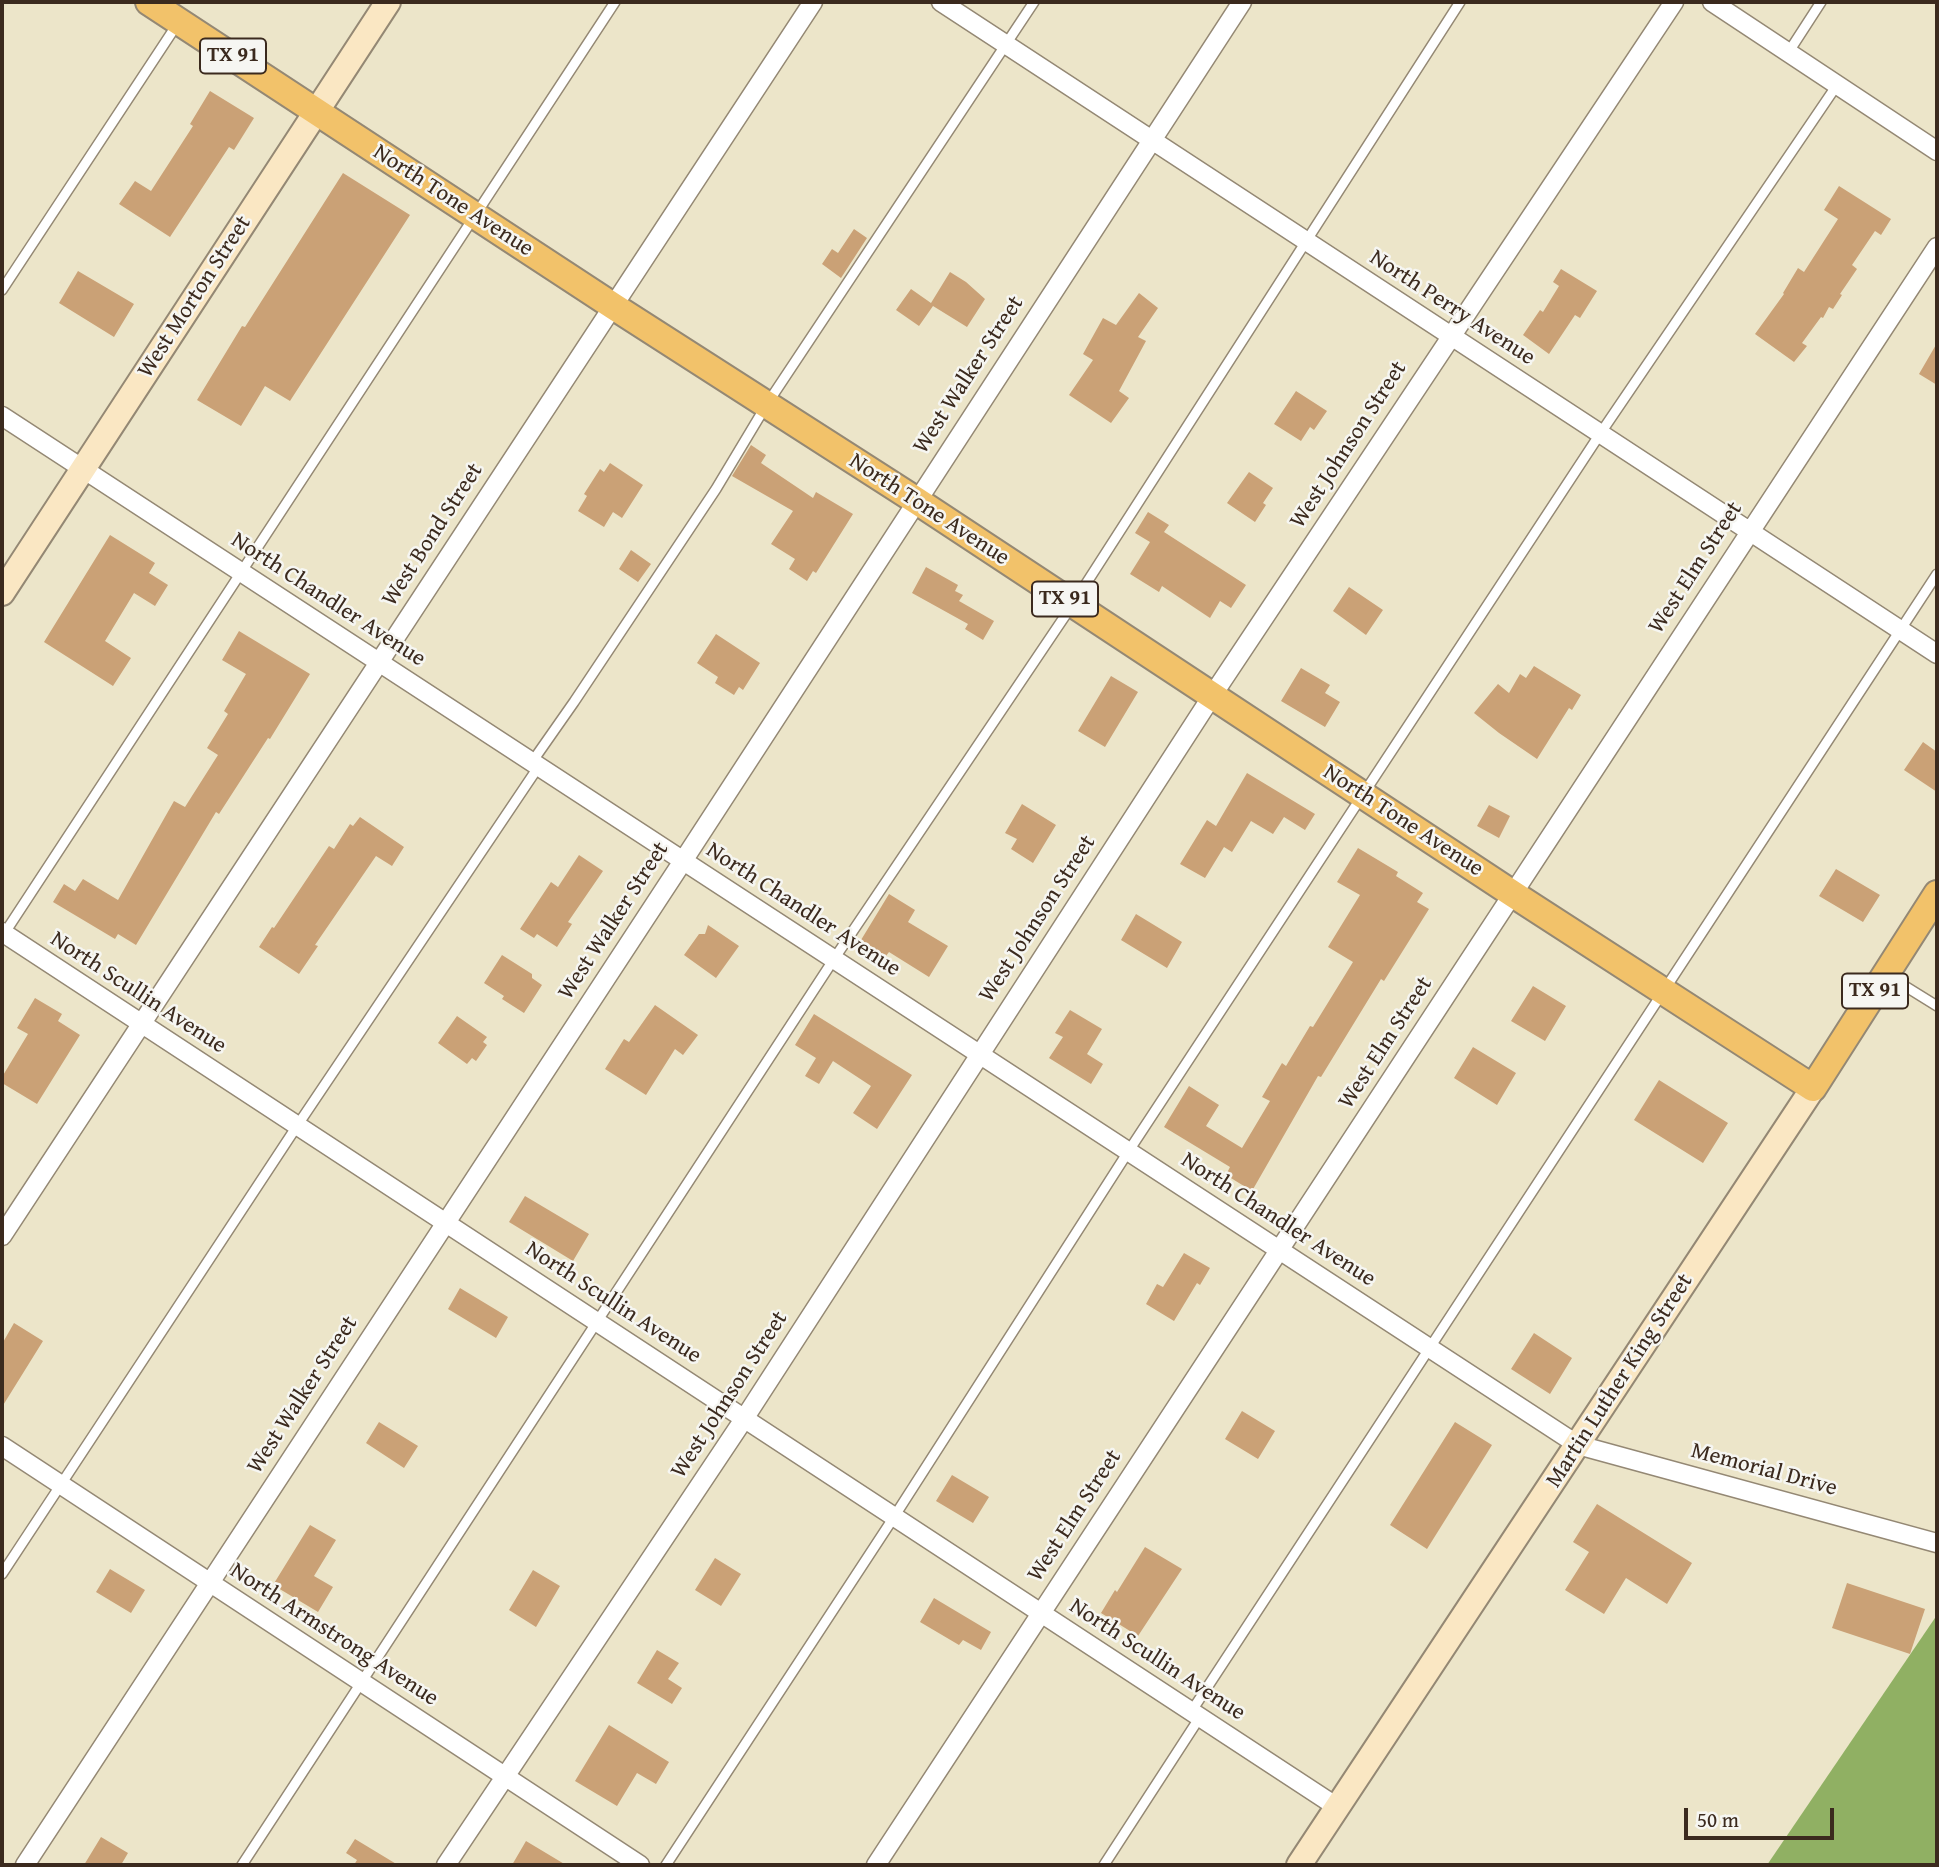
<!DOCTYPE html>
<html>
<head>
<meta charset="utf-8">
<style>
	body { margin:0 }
	#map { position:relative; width:1939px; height:1867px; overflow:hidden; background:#ece5c9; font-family:"Gentium Book Plus",serif }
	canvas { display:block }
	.frame { position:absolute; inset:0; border:4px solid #3b2a1e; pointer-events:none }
	.scale { position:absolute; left:1684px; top:1808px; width:150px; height:32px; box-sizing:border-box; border:4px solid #3b2a1e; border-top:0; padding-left:9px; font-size:21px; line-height:24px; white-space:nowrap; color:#3b2a1e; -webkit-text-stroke:5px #f6f6f2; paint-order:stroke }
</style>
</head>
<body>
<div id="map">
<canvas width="1939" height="1867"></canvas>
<div class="frame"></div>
<div class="scale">50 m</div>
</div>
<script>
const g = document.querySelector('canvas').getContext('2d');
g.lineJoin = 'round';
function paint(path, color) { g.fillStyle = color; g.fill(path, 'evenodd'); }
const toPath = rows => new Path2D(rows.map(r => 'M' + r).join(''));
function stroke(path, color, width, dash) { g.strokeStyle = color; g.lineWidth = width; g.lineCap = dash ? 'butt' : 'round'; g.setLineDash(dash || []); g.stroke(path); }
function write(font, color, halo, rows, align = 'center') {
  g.font = font + ' "Gentium Book Plus",serif'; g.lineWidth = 5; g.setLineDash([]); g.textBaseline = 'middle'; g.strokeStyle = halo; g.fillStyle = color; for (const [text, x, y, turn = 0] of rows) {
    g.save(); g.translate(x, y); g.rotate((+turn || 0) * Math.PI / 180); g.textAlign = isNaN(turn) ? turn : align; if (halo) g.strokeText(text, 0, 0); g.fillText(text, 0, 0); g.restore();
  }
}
paint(toPath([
	[1937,1615,1937,1865,1767,1865]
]), '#90b063');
paint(toPath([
	[210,91,254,118,234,150,229,147,170,237,119,204,135,181,151,191,193,126,190,124],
	[343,173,410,215,290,401,265,386,241,426,197,400,242,326,245,327],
	[1839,186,1891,219,1881,235,1875,231,1852,265,1857,269,1840,294,1842,295,1833,309,1829,307,1823,318,1821,317,1802,343,1807,346,1794,362,1755,334,1784,294,1783,293,1798,268,1804,272,1838,219,1824,210],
	[854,229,867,238,841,278,822,264,832,249,838,253],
	[1561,269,1597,291,1580,318,1575,315,1549,354,1523,335,1540,310,1543,312,1559,286,1553,282],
	[78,271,134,304,114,337,59,303],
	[950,272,966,282,985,299,967,327,933,306,919,326,896,310,911,289,931,303],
	[1139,293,1158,308,1138,337,1146,341,1119,391,1129,398,1111,423,1069,395,1093,360,1083,354,1103,318,1116,325],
	[1937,343,1937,385,1919,374],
	[1296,391,1327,411,1314,430,1310,427,1301,441,1274,424],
	[751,445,766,455,761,463,813,498,816,492,853,514,816,573,813,571,807,581,789,569,795,559,771,544,793,511,732,476],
	[610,463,643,485,622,518,613,512,604,527,578,511,587,496,584,494,600,469,604,472],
	[1249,472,1273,488,1263,503,1266,505,1255,522,1227,503],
	[1148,512,1169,525,1164,532,1246,585,1231,608,1220,601,1210,618,1162,586,1159,592,1130,574,1150,542,1135,533],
	[110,535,155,563,149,573,168,585,155,606,134,593,105,641,131,658,113,686,44,642],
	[631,550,651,564,638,582,619,569],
	[926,567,958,585,955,591,963,595,959,601,994,621,983,640,965,629,968,624,912,593],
	[1349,587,1383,610,1366,635,1333,611],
	[239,631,310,674,270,739,268,738,219,814,216,812,136,945,118,934,115,939,53,902,64,884,75,891,83,879,118,900,174,801,185,807,218,755,207,748,228,714,224,711,246,674,222,660],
	[716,634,760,663,743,690,739,687,734,695,715,683,718,677,697,663],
	[1534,666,1581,695,1572,710,1569,708,1537,759,1499,733,1474,713,1498,684,1509,693,1520,674,1526,678],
	[1301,668,1330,685,1325,693,1340,702,1325,727,1281,701],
	[1111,676,1138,692,1105,747,1078,731],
	[1923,742,1937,752,1937,792,1904,770],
	[1247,773,1315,814,1305,830,1284,817,1273,834,1251,821,1232,852,1224,847,1205,878,1180,864,1207,820,1216,826],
	[1022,804,1056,825,1033,863,1011,849,1017,839,1005,833],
	[1489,805,1510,816,1499,838,1477,826],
	[360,817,404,847,392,866,376,856,315,945,318,946,299,974,259,947,272,927,274,928,329,846,334,849,350,824,353,826],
	[1358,848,1398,872,1396,876,1423,893,1417,902,1429,909,1384,981,1381,979,1321,1077,1318,1076,1252,1191,1226,1175,1230,1167,1164,1127,1189,1086,1219,1105,1206,1126,1242,1148,1270,1101,1262,1097,1282,1063,1286,1066,1310,1026,1313,1027,1353,962,1328,947,1360,895,1337,882],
	[579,855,603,871,568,922,572,924,557,947,537,934,534,938,520,929,551,882,558,887],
	[1836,869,1880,895,1863,922,1819,896],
	[889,894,915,910,908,922,948,946,929,977,889,952,886,956,861,940],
	[1136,914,1182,942,1167,968,1121,940],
	[708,925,739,946,716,978,684,955,699,934,705,934],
	[502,955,532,974,532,978,542,985,524,1013,502,999,504,996,484,983],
	[1533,986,1566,1006,1545,1041,1511,1021],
	[35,998,62,1014,58,1021,80,1035,37,1104,2,1083,2,1077,28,1034,17,1028],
	[655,1005,698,1035,683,1055,675,1049,646,1095,605,1069,624,1039,629,1042],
	[1070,1010,1102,1029,1087,1054,1103,1064,1091,1084,1049,1058,1063,1037,1055,1033],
	[814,1014,912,1075,877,1129,853,1113,871,1086,833,1061,819,1084,805,1076,816,1058,795,1045],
	[457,1016,487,1037,483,1042,487,1045,476,1061,472,1058,467,1064,438,1043],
	[1473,1047,1516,1073,1497,1105,1454,1078],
	[1659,1080,1728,1123,1703,1163,1634,1120],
	[525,1196,589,1234,573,1261,509,1222],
	[1184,1253,1210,1268,1200,1285,1197,1283,1174,1321,1146,1304,1157,1284,1163,1287],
	[460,1288,508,1317,496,1338,448,1309],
	[14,1323,43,1341,2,1407,2,1344],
	[1534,1333,1572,1358,1550,1394,1511,1369],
	[1242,1411,1275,1431,1258,1459,1225,1439],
	[379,1422,418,1446,404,1468,366,1443],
	[1455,1422,1492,1445,1427,1549,1390,1525],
	[952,1475,989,1497,973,1523,936,1501],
	[1597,1504,1692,1563,1667,1604,1626,1578,1604,1614,1565,1590,1589,1552,1573,1542],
	[310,1525,336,1540,314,1576,333,1587,318,1612,273,1585],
	[1145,1547,1182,1569,1138,1636,1101,1613,1115,1590,1117,1592],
	[715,1558,741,1574,721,1606,695,1590],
	[110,1569,145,1590,131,1613,96,1592],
	[533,1570,560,1586,536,1627,509,1610],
	[1847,1583,1925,1609,1910,1654,1832,1628],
	[934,1598,991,1632,981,1650,963,1640,959,1645,920,1622],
	[657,1650,679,1663,668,1679,682,1688,672,1704,637,1683],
	[609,1725,669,1762,656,1784,637,1773,617,1806,575,1781],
	[101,1837,128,1853,121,1865,84,1865],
	[355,1839,398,1865,354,1865,357,1860,346,1853],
	[526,1841,566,1865,512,1865]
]), '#caa176');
const lane = toPath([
	[1788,53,1821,2],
	[2,290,178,23],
	[532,762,574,702,716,489,767,404,1034,2],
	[4,934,615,2],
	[1887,975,1937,1006],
	[2,1574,297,1126,539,766],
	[1191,1712,1937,574],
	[242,1865,834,959,1073,604,1460,2],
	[666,1865,894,1517,1128,1152,1600,434,1837,85],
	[1104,1865,1200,1717]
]);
const street = toPath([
	[941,2,1937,654],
	[1712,2,1937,151],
	[2,416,1578,1445,1937,1543],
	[2,932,1337,1807],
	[2,1236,813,2],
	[2,1446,640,1865],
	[25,1865,683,861,1242,2],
	[446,1865,744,1419,1212,696,1674,2],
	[876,1865,1937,247]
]);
const secondary = toPath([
	[2,593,388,2],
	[1299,1865,1813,1088]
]);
const primary = toPath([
	[149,2,613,306,917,501,1513,894,1813,1088,1937,894]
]);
stroke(lane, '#948874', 12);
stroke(street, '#948874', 21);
stroke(secondary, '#948874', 28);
stroke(primary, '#948874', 30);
stroke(lane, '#fff', 9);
stroke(street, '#fff', 18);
stroke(secondary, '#fae7c3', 24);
stroke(primary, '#f2c26a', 26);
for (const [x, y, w] of [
	[233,56,66],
	[1065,599,66],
	[1875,991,66]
]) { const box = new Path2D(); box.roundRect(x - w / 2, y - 17.5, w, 35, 5); g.fillStyle = '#f6f6f2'; g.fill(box); stroke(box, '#3b2a1e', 2); }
write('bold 21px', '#3b2a1e', null, [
	["TX 91",233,56],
	["TX 91",1065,599],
	["TX 91",1875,991]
]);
write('23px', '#3b2a1e', '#f6f6f2', [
	["North Tone Avenue",453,201,33],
	["West Morton Street",195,297,-57],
	["North Perry Avenue",1452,308,33],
	["West Walker Street",969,375,-57],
	["West Johnson Street",1349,445,-57],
	["North Tone Avenue",929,510,33],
	["West Bond Street",433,535,-57],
	["West Elm Street",1696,568,-57],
	["North Chandler Avenue",328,600,33],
	["North Tone Avenue",1403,821,33],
	["North Chandler Avenue",803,910,33],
	["West Johnson Street",1038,919,-57],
	["West Walker Street",614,921,-57],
	["North Scullin Avenue",138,993,33],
	["West Elm Street",1386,1043,-57],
	["North Chandler Avenue",1278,1220,33],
	["North Scullin Avenue",613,1303,33],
	["Martin Luther King Street",1620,1381,-57],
	["West Walker Street",303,1395,-57],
	["West Johnson Street",730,1395,-57],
	["Memorial Drive",1764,1470,15],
	["West Elm Street",1075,1516,-57],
	["North Armstrong Avenue",334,1635,33],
	["North Scullin Avenue",1157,1660,33]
]);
</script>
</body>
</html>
